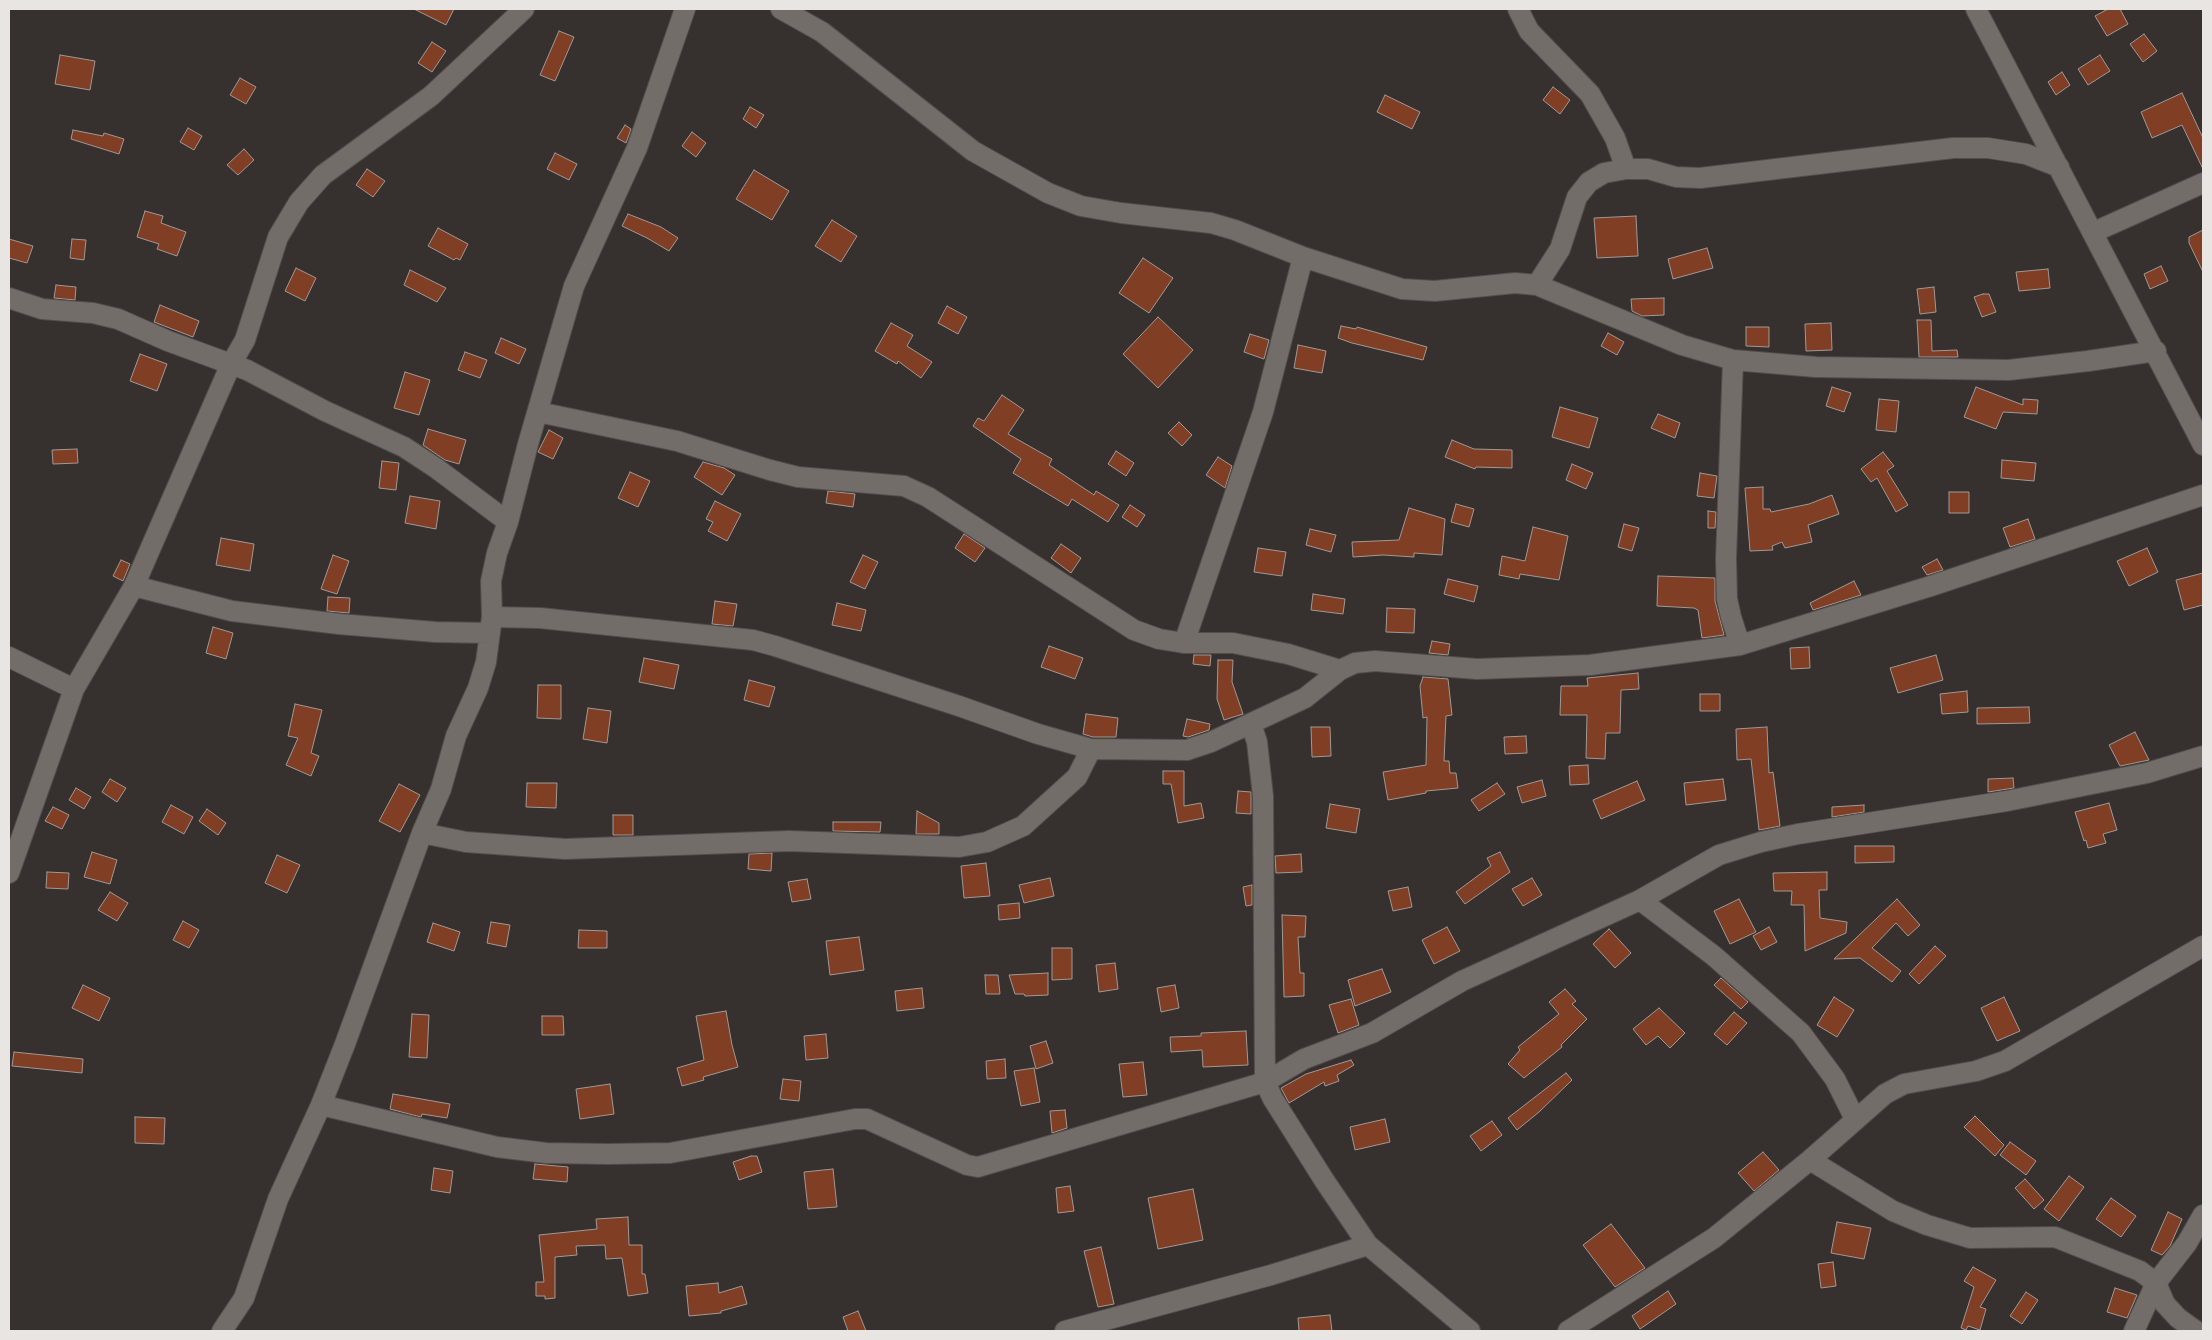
<!DOCTYPE html>
<html>
<head>
<meta charset="utf-8">
<style>
	body { margin:0 }
	#map { position:relative; width:2212px; height:1340px; overflow:hidden; background:#36302e; font-family:"Source Sans 3",sans-serif }
	canvas { display:block }
	.frame { position:absolute; inset:0; border:10px solid #e9e5e3; pointer-events:none }
</style>
</head>
<body>
<div id="map">
<canvas width="2212" height="1340"></canvas>
<div class="frame"></div>
</div>
<script>
const g = document.querySelector('canvas').getContext('2d');
g.lineJoin = 'round';
function paint(path, color) { g.fillStyle = color; g.fill(path, 'evenodd'); }
const toPath = rows => new Path2D(rows.map(r => 'M' + r).join(''));
function stroke(path, color, width, dash) { g.strokeStyle = color; g.lineWidth = width; g.lineCap = dash ? 'butt' : 'round'; g.setLineDash(dash || []); g.stroke(path); }
const building = toPath([
	[414,9,454,9,446,25,414,9],
	[2108,9,2120,9,2128,24,2107,36,2095,16,2108,9],
	[559,31,574,37,555,81,540,75,559,31],
	[2144,34,2157,51,2143,62,2130,44,2144,34],
	[432,42,446,51,432,72,418,63,432,42],
	[60,55,95,61,90,90,55,84,60,55],
	[2100,55,2110,71,2088,85,2078,69,2100,55],
	[2062,72,2070,85,2056,95,2048,82,2062,72],
	[240,78,256,87,246,104,230,95,240,78],
	[1553,87,1570,100,1560,114,1543,100,1553,87],
	[2182,93,2203,138,2203,169,2182,125,2152,138,2141,112,2182,93],
	[1385,95,1420,112,1412,129,1377,112,1385,95],
	[750,107,764,115,756,128,743,119,750,107],
	[625,125,631,129,626,143,617,138,625,125],
	[188,128,202,136,194,150,180,142,188,128],
	[73,130,103,136,104,133,124,139,119,154,71,139,73,130],
	[692,132,706,143,696,157,682,146,692,132],
	[244,149,254,160,238,175,227,165,244,149],
	[555,153,577,164,569,180,547,169,555,153],
	[367,169,385,181,373,197,356,185,367,169],
	[754,170,789,191,772,220,736,199,754,170],
	[145,211,163,216,161,223,186,232,177,256,157,249,159,244,137,237,145,211],
	[628,214,661,227,678,238,669,251,647,238,622,226,628,214],
	[1636,216,1638,256,1597,258,1594,218,1636,216],
	[832,220,857,236,841,262,815,246,832,220],
	[438,228,468,244,460,260,456,258,454,260,428,246,438,228],
	[2203,230,2203,272,2189,243,2189,237,2203,230],
	[9,239,33,246,27,263,9,258,9,239],
	[72,239,86,240,84,260,70,258,72,239],
	[1707,248,1713,268,1673,279,1668,259,1707,248],
	[1143,258,1173,278,1149,313,1119,293,1143,258],
	[2161,266,2168,281,2150,289,2144,274,2161,266],
	[296,268,316,278,305,301,285,291,296,268],
	[2048,269,2050,288,2019,291,2016,272,2048,269],
	[410,270,446,288,437,302,404,285,410,270],
	[56,285,76,287,75,300,54,298,56,285],
	[1934,287,1936,312,1920,314,1917,289,1934,287],
	[1983,294,1989,294,1996,312,1982,317,1974,297,1983,294],
	[1664,298,1664,315,1642,316,1632,311,1631,299,1664,298],
	[160,305,199,321,193,337,154,322,160,305],
	[947,306,967,317,958,334,938,323,947,306],
	[1158,317,1193,350,1158,388,1123,354,1158,317],
	[1917,320,1931,320,1932,351,1957,350,1958,357,1919,357,1917,320],
	[891,323,913,335,907,346,932,362,921,378,898,361,897,364,875,351,891,323],
	[1831,323,1832,350,1806,351,1805,324,1831,323],
	[1341,326,1356,329,1357,327,1427,347,1423,360,1352,343,1338,338,1341,326],
	[1746,327,1769,327,1769,347,1746,346,1746,327],
	[1608,333,1624,342,1617,355,1601,346,1608,333],
	[1250,334,1269,340,1264,359,1244,352,1250,334],
	[501,338,526,349,519,364,495,353,501,338],
	[1298,345,1326,351,1322,373,1294,368,1298,345],
	[465,352,487,360,480,378,458,370,465,352],
	[140,354,167,364,157,391,130,381,140,354],
	[405,372,430,380,419,415,394,408,405,372],
	[1832,387,1851,393,1844,412,1826,406,1832,387],
	[1976,387,2023,405,2023,399,2038,400,2037,414,2003,412,1996,429,1964,417,1976,387],
	[1002,395,1024,410,1008,434,1052,459,1049,465,1094,495,1096,491,1119,505,1108,522,1072,499,1068,506,1013,473,1021,459,973,426,978,418,984,421,1002,395],
	[1879,399,1899,401,1896,432,1876,430,1879,399],
	[1560,407,1598,418,1589,448,1552,437,1560,407],
	[1658,414,1680,423,1675,438,1651,428,1658,414],
	[1179,422,1192,435,1182,446,1168,433,1179,422],
	[428,429,466,440,459,464,445,460,423,445,428,429],
	[549,430,563,438,553,459,538,452,549,430],
	[1452,440,1474,449,1512,450,1512,468,1476,467,1475,469,1445,457,1452,440],
	[77,449,78,463,53,464,52,450,77,449],
	[1116,451,1134,463,1126,476,1108,464,1116,451],
	[1883,452,1894,466,1887,471,1908,505,1896,512,1877,478,1871,482,1861,469,1883,452],
	[1218,457,1232,466,1225,488,1206,475,1218,457],
	[2002,460,2036,463,2034,481,2001,478,2002,460],
	[382,461,399,463,396,490,379,488,382,461],
	[703,462,724,468,735,475,722,495,694,477,703,462],
	[1572,464,1593,473,1586,489,1566,480,1572,464],
	[630,472,650,481,638,507,618,498,630,472],
	[1700,473,1717,476,1714,498,1697,496,1700,473],
	[1763,487,1763,509,1770,509,1771,512,1809,504,1832,495,1839,514,1808,525,1812,542,1785,548,1782,542,1772,546,1773,550,1750,551,1745,488,1763,487],
	[828,491,855,494,853,507,826,503,828,491],
	[1949,492,1969,492,1969,513,1949,513,1949,492],
	[410,496,440,501,436,529,405,523,410,496],
	[715,501,741,514,727,541,708,531,713,522,706,519,715,501],
	[1456,504,1474,509,1469,527,1451,522,1456,504],
	[1130,505,1145,515,1137,527,1122,517,1130,505],
	[1409,508,1445,519,1442,555,1414,553,1414,557,1383,555,1353,557,1352,542,1399,540,1409,508],
	[1708,511,1716,512,1715,528,1708,528,1708,511],
	[2028,519,2035,539,2010,547,2003,528,2028,519],
	[1624,524,1639,528,1632,551,1618,547,1624,524],
	[1533,527,1568,536,1559,580,1520,574,1519,579,1499,575,1502,556,1525,561,1533,527],
	[1310,529,1336,535,1331,552,1306,545,1310,529],
	[964,534,985,548,975,562,955,548,964,534],
	[221,538,254,544,250,571,216,565,221,538],
	[1061,544,1081,558,1071,573,1051,558,1061,544],
	[1258,548,1286,552,1282,576,1254,572,1258,548],
	[2147,548,2158,572,2129,586,2117,561,2147,548],
	[333,555,349,561,337,594,321,589,333,555],
	[863,555,878,562,865,589,850,582,863,555],
	[1937,559,1943,570,1927,575,1922,567,1937,559],
	[121,560,130,564,123,581,113,576,121,560],
	[2203,573,2203,605,2184,610,2176,580,2203,573],
	[1658,576,1715,578,1715,601,1724,635,1702,638,1698,610,1694,608,1657,606,1658,576],
	[1448,579,1478,586,1474,602,1444,594,1448,579],
	[1854,581,1861,595,1813,610,1810,603,1854,581],
	[1313,594,1345,599,1343,614,1311,610,1313,594],
	[328,597,350,598,349,613,327,611,328,597],
	[715,601,737,604,733,626,712,624,715,601],
	[837,603,866,610,861,631,832,625,837,603],
	[1387,608,1415,609,1414,633,1386,632,1387,608],
	[213,627,233,633,226,659,206,653,213,627],
	[1432,641,1450,644,1448,655,1429,653,1432,641],
	[1049,646,1083,658,1075,679,1041,667,1049,646],
	[1809,647,1810,668,1791,669,1790,648,1809,647],
	[1194,655,1211,655,1210,666,1193,664,1194,655],
	[1936,655,1943,680,1898,693,1890,668,1936,655],
	[644,658,679,665,674,689,639,682,644,658],
	[1218,660,1233,660,1232,682,1243,714,1224,720,1217,699,1218,660],
	[1638,673,1639,689,1621,690,1620,733,1606,733,1605,759,1586,758,1587,715,1560,715,1561,686,1588,686,1587,678,1638,673],
	[1423,677,1448,679,1452,715,1446,716,1444,761,1449,761,1450,773,1456,773,1458,788,1426,791,1426,793,1388,800,1383,772,1426,765,1427,717,1423,718,1420,686,1423,677],
	[749,680,775,687,769,707,744,700,749,680],
	[538,685,561,685,561,719,537,718,538,685],
	[1967,691,1968,712,1942,714,1940,694,1967,691],
	[1700,694,1720,694,1720,711,1700,711,1700,694],
	[295,704,322,710,311,753,319,756,311,776,286,765,298,738,288,736,295,704],
	[2029,707,2030,723,1977,724,1977,708,2029,707],
	[588,708,611,711,607,743,583,739,588,708],
	[1086,714,1118,718,1116,737,1093,737,1083,734,1086,714],
	[1187,719,1210,724,1209,730,1188,737,1183,736,1187,719],
	[1311,727,1330,727,1331,756,1312,757,1311,727],
	[1767,727,1769,773,1773,772,1780,826,1759,830,1751,759,1737,760,1736,729,1767,727],
	[2135,732,2149,760,2120,766,2109,745,2135,732],
	[1526,736,1527,753,1505,754,1504,737,1526,736],
	[1588,765,1589,784,1570,785,1569,766,1588,765],
	[1163,771,1184,771,1184,806,1201,803,1204,818,1178,823,1171,784,1163,784,1163,771],
	[2013,778,2014,788,1988,792,1988,779,2013,778],
	[110,779,126,788,117,802,102,792,110,779],
	[1723,779,1726,800,1686,805,1684,783,1723,779],
	[1542,780,1546,796,1522,803,1517,787,1542,780],
	[1637,781,1645,800,1601,819,1593,800,1637,781],
	[527,783,557,783,556,808,526,807,527,783],
	[1497,783,1505,794,1479,811,1471,800,1497,783],
	[399,784,420,795,400,832,379,821,399,784],
	[76,788,91,797,84,809,69,800,76,788],
	[1238,791,1251,792,1251,814,1236,813,1238,791],
	[2109,803,2117,830,2103,834,2106,843,2088,848,2086,840,2084,841,2075,812,2109,803],
	[1330,804,1360,809,1356,833,1326,828,1330,804],
	[171,805,193,817,184,834,162,822,171,805],
	[1864,805,1864,812,1832,817,1832,807,1864,805],
	[53,807,69,815,62,829,45,821,53,807],
	[207,809,226,823,218,835,199,821,207,809],
	[917,811,939,823,939,834,916,834,917,811],
	[613,815,633,815,633,835,613,835,613,815],
	[833,822,881,822,880,832,833,831,833,822],
	[1855,846,1894,846,1894,862,1855,863,1855,846],
	[92,852,117,860,110,884,84,877,92,852],
	[1500,852,1510,872,1465,904,1456,892,1491,866,1487,858,1500,852],
	[772,853,771,871,748,869,749,854,772,853],
	[1301,854,1302,872,1276,873,1275,856,1301,854],
	[277,855,300,865,287,893,265,883,277,855],
	[986,863,990,896,964,898,961,866,986,863],
	[47,872,69,873,68,889,46,888,47,872],
	[1827,872,1827,890,1819,890,1820,918,1847,922,1846,933,1805,951,1804,905,1791,905,1792,891,1774,891,1773,873,1827,872],
	[1050,878,1054,896,1024,903,1019,885,1050,878],
	[1532,878,1542,895,1523,906,1512,889,1532,878],
	[807,879,811,899,792,902,788,882,807,879],
	[1252,885,1252,905,1246,906,1243,887,1252,885],
	[1408,887,1412,907,1393,911,1388,891,1408,887],
	[110,892,128,903,117,921,98,910,110,892],
	[1739,899,1756,932,1730,944,1714,911,1739,899],
	[1897,899,1920,925,1908,936,1896,923,1872,948,1901,971,1892,982,1860,958,1834,959,1897,899],
	[1019,903,1020,918,999,920,998,905,1019,903],
	[1282,915,1306,916,1305,937,1298,937,1300,973,1304,973,1304,996,1284,997,1282,915],
	[183,921,199,930,189,948,173,940,183,921],
	[491,922,510,925,506,947,487,943,491,922],
	[433,923,460,932,454,951,427,942,433,923],
	[1447,927,1460,951,1434,964,1422,940,1447,927],
	[1769,927,1777,942,1761,950,1753,936,1769,927],
	[1609,929,1631,953,1615,968,1593,944,1609,929],
	[579,930,607,931,607,948,578,948,579,930],
	[859,937,864,970,830,975,826,941,859,937],
	[1935,946,1946,956,1919,984,1909,974,1935,946],
	[1052,948,1072,948,1072,979,1052,980,1052,948],
	[1115,963,1118,989,1099,992,1096,965,1115,963],
	[1382,969,1391,992,1355,1006,1348,980,1382,969],
	[1048,973,1048,995,1025,996,1024,994,1015,994,1009,975,1048,973],
	[985,975,998,975,1000,994,986,994,985,975],
	[1721,978,1748,1002,1741,1009,1714,985,1721,978],
	[83,985,110,998,99,1021,72,1008,83,985],
	[1175,985,1179,1008,1161,1012,1157,988,1175,985],
	[922,988,924,1008,897,1011,895,991,922,988],
	[1565,989,1576,1001,1572,1004,1587,1019,1561,1045,1562,1047,1524,1078,1508,1064,1520,1050,1518,1047,1559,1014,1549,1002,1565,989],
	[1834,997,1854,1010,1837,1037,1817,1025,1834,997],
	[2004,997,2020,1031,1997,1041,1981,1008,2004,997],
	[1351,999,1359,1025,1338,1033,1329,1005,1351,999],
	[1659,1008,1685,1033,1670,1048,1658,1036,1646,1045,1633,1029,1659,1008],
	[726,1011,732,1045,738,1067,703,1077,704,1080,682,1086,677,1068,704,1060,696,1016,726,1011],
	[1734,1012,1747,1023,1727,1045,1714,1034,1734,1012],
	[412,1014,429,1015,427,1058,409,1057,412,1014],
	[542,1016,563,1016,564,1035,542,1035,542,1016],
	[1246,1031,1248,1065,1203,1067,1202,1050,1171,1052,1170,1037,1201,1036,1201,1033,1246,1031],
	[826,1034,828,1058,806,1060,804,1036,826,1034],
	[1046,1041,1053,1063,1036,1069,1030,1046,1046,1041],
	[14,1052,83,1059,82,1073,12,1066,14,1052],
	[1005,1059,1006,1078,987,1079,986,1061,1005,1059],
	[1351,1060,1354,1065,1337,1075,1339,1081,1325,1086,1324,1082,1289,1103,1281,1088,1306,1074,1351,1060],
	[1143,1062,1147,1095,1123,1097,1119,1064,1143,1062],
	[1034,1068,1040,1102,1021,1106,1014,1071,1034,1068],
	[1566,1073,1572,1080,1539,1112,1517,1130,1508,1118,1566,1073],
	[783,1079,801,1081,799,1101,780,1099,783,1079],
	[610,1084,614,1114,580,1119,576,1089,610,1084],
	[393,1094,450,1104,447,1118,422,1114,421,1117,390,1109,393,1094],
	[1065,1110,1067,1128,1052,1133,1050,1111,1065,1110],
	[1975,1116,2004,1145,1995,1156,1964,1127,1975,1116],
	[135,1117,165,1118,164,1144,135,1143,135,1117],
	[1385,1119,1390,1142,1355,1150,1350,1127,1385,1119],
	[1492,1121,1502,1135,1481,1151,1470,1136,1492,1121],
	[2010,1142,2036,1161,2026,1175,2000,1155,2010,1142],
	[1763,1152,1779,1170,1754,1191,1738,1173,1763,1152],
	[751,1156,757,1156,762,1172,739,1180,733,1162,751,1156],
	[535,1164,568,1167,567,1182,533,1179,535,1164],
	[434,1168,453,1171,450,1193,431,1190,434,1168],
	[833,1169,837,1207,808,1209,804,1172,833,1169],
	[2069,1176,2084,1187,2059,1221,2044,1209,2069,1176],
	[2025,1179,2044,1200,2034,1209,2015,1188,2025,1179],
	[1070,1186,1074,1211,1058,1213,1056,1188,1070,1186],
	[1193,1189,1203,1240,1158,1249,1148,1198,1193,1189],
	[2111,1198,2136,1216,2121,1237,2096,1219,2111,1198],
	[2168,1212,2182,1219,2170,1246,2162,1255,2151,1250,2168,1212],
	[628,1217,629,1245,642,1245,642,1274,645,1274,648,1293,628,1296,622,1258,606,1259,605,1245,576,1246,577,1255,555,1257,555,1298,545,1299,545,1296,536,1296,536,1282,544,1282,539,1235,597,1229,596,1219,628,1217],
	[1837,1222,1871,1228,1864,1259,1831,1253,1837,1222],
	[1611,1224,1645,1268,1615,1287,1583,1245,1611,1224],
	[1101,1247,1114,1304,1098,1307,1084,1251,1101,1247],
	[1833,1262,1836,1286,1821,1288,1818,1264,1833,1262],
	[1973,1267,1996,1280,1980,1307,1986,1309,1980,1330,1968,1326,1966,1330,1961,1328,1974,1287,1964,1281,1973,1267],
	[718,1283,719,1293,742,1286,747,1304,721,1311,721,1313,689,1316,686,1286,718,1283],
	[2115,1288,2137,1295,2127,1318,2107,1312,2115,1288],
	[1668,1291,1676,1304,1640,1329,1632,1316,1668,1291],
	[2026,1292,2038,1300,2022,1324,2010,1316,2026,1292],
	[858,1311,866,1331,848,1331,843,1317,858,1311],
	[1330,1315,1332,1331,1299,1331,1298,1318,1330,1315]
]);
paint(building, '#803e25');
stroke(building, '#a09996', 1);
const minor = toPath([
	[781,9,822,32,973,151,1048,193,1081,206,1121,213,1211,223,1235,230,1303,257,1402,289,1435,291,1515,283,1537,285,1682,345,1733,360,1816,367,2009,370,2088,361,2156,351],
	[1518,9,1529,31,1590,94,1615,138,1626,169],
	[1976,9,2203,445],
	[2094,232,2203,183],
	[1537,285,1560,249,1577,197,1589,182,1604,173,1626,169,1648,169,1676,177,1700,178,1953,148,1988,148,2026,154,2059,167],
	[9,298,42,309,93,313,118,319,168,341,247,370,325,411,404,447,436,468,508,522],
	[1733,360,1726,559,1727,599,1731,617,1740,645],
	[538,412,677,441,770,470,798,477,904,486,928,497,1134,630,1159,639,1184,643,1233,643,1288,654,1340,670],
	[134,586,232,611,339,624,435,632,489,633],
	[492,617,540,618,753,640,775,646,959,706,1038,734,1091,749,1187,750,1211,742,1305,698,1340,670,1355,663,1375,661,1477,669,1590,665,1740,645,1931,586,2203,495],
	[1184,643,1263,412,1303,257],
	[9,657,74,689],
	[1251,724,1257,742,1263,796,1265,1082,1273,1099,1324,1180,1368,1245,1470,1331],
	[422,833,466,842,565,849,789,841,959,847,987,842,1023,826,1077,777,1091,749],
	[9,873,74,689,134,586,231,364,245,340,278,237,299,202,323,175,431,96,524,9],
	[1640,900,1714,956,1801,1033,1835,1079,1855,1119],
	[321,1105,497,1147,546,1153,608,1154,670,1153,855,1119,867,1119,967,1165,978,1167,1265,1082,1304,1059,1372,1033,1462,981,1640,900,1719,855,1761,842,1798,834,2007,801,2147,773,2203,756],
	[1810,1160,1893,1211,1927,1225,1970,1238,2055,1237,2140,1271,2156,1283,2165,1304,2178,1318,2196,1331],
	[222,1331,244,1298,278,1199,321,1105,345,1044,422,833,441,789,456,736,478,688,486,662,492,617,491,581,497,553,508,522,528,444,574,286,637,148,685,9],
	[1065,1331,1271,1275,1368,1245],
	[1568,1331,1714,1238,1810,1160,1885,1094,1904,1084,1976,1071,2005,1061,2203,946],
	[2134,1331,2156,1283,2187,1243,2203,1215]
]);
stroke(minor, '#524d4b', 22);
stroke(minor, '#736d6a', 20);
</script>
</body>
</html>
